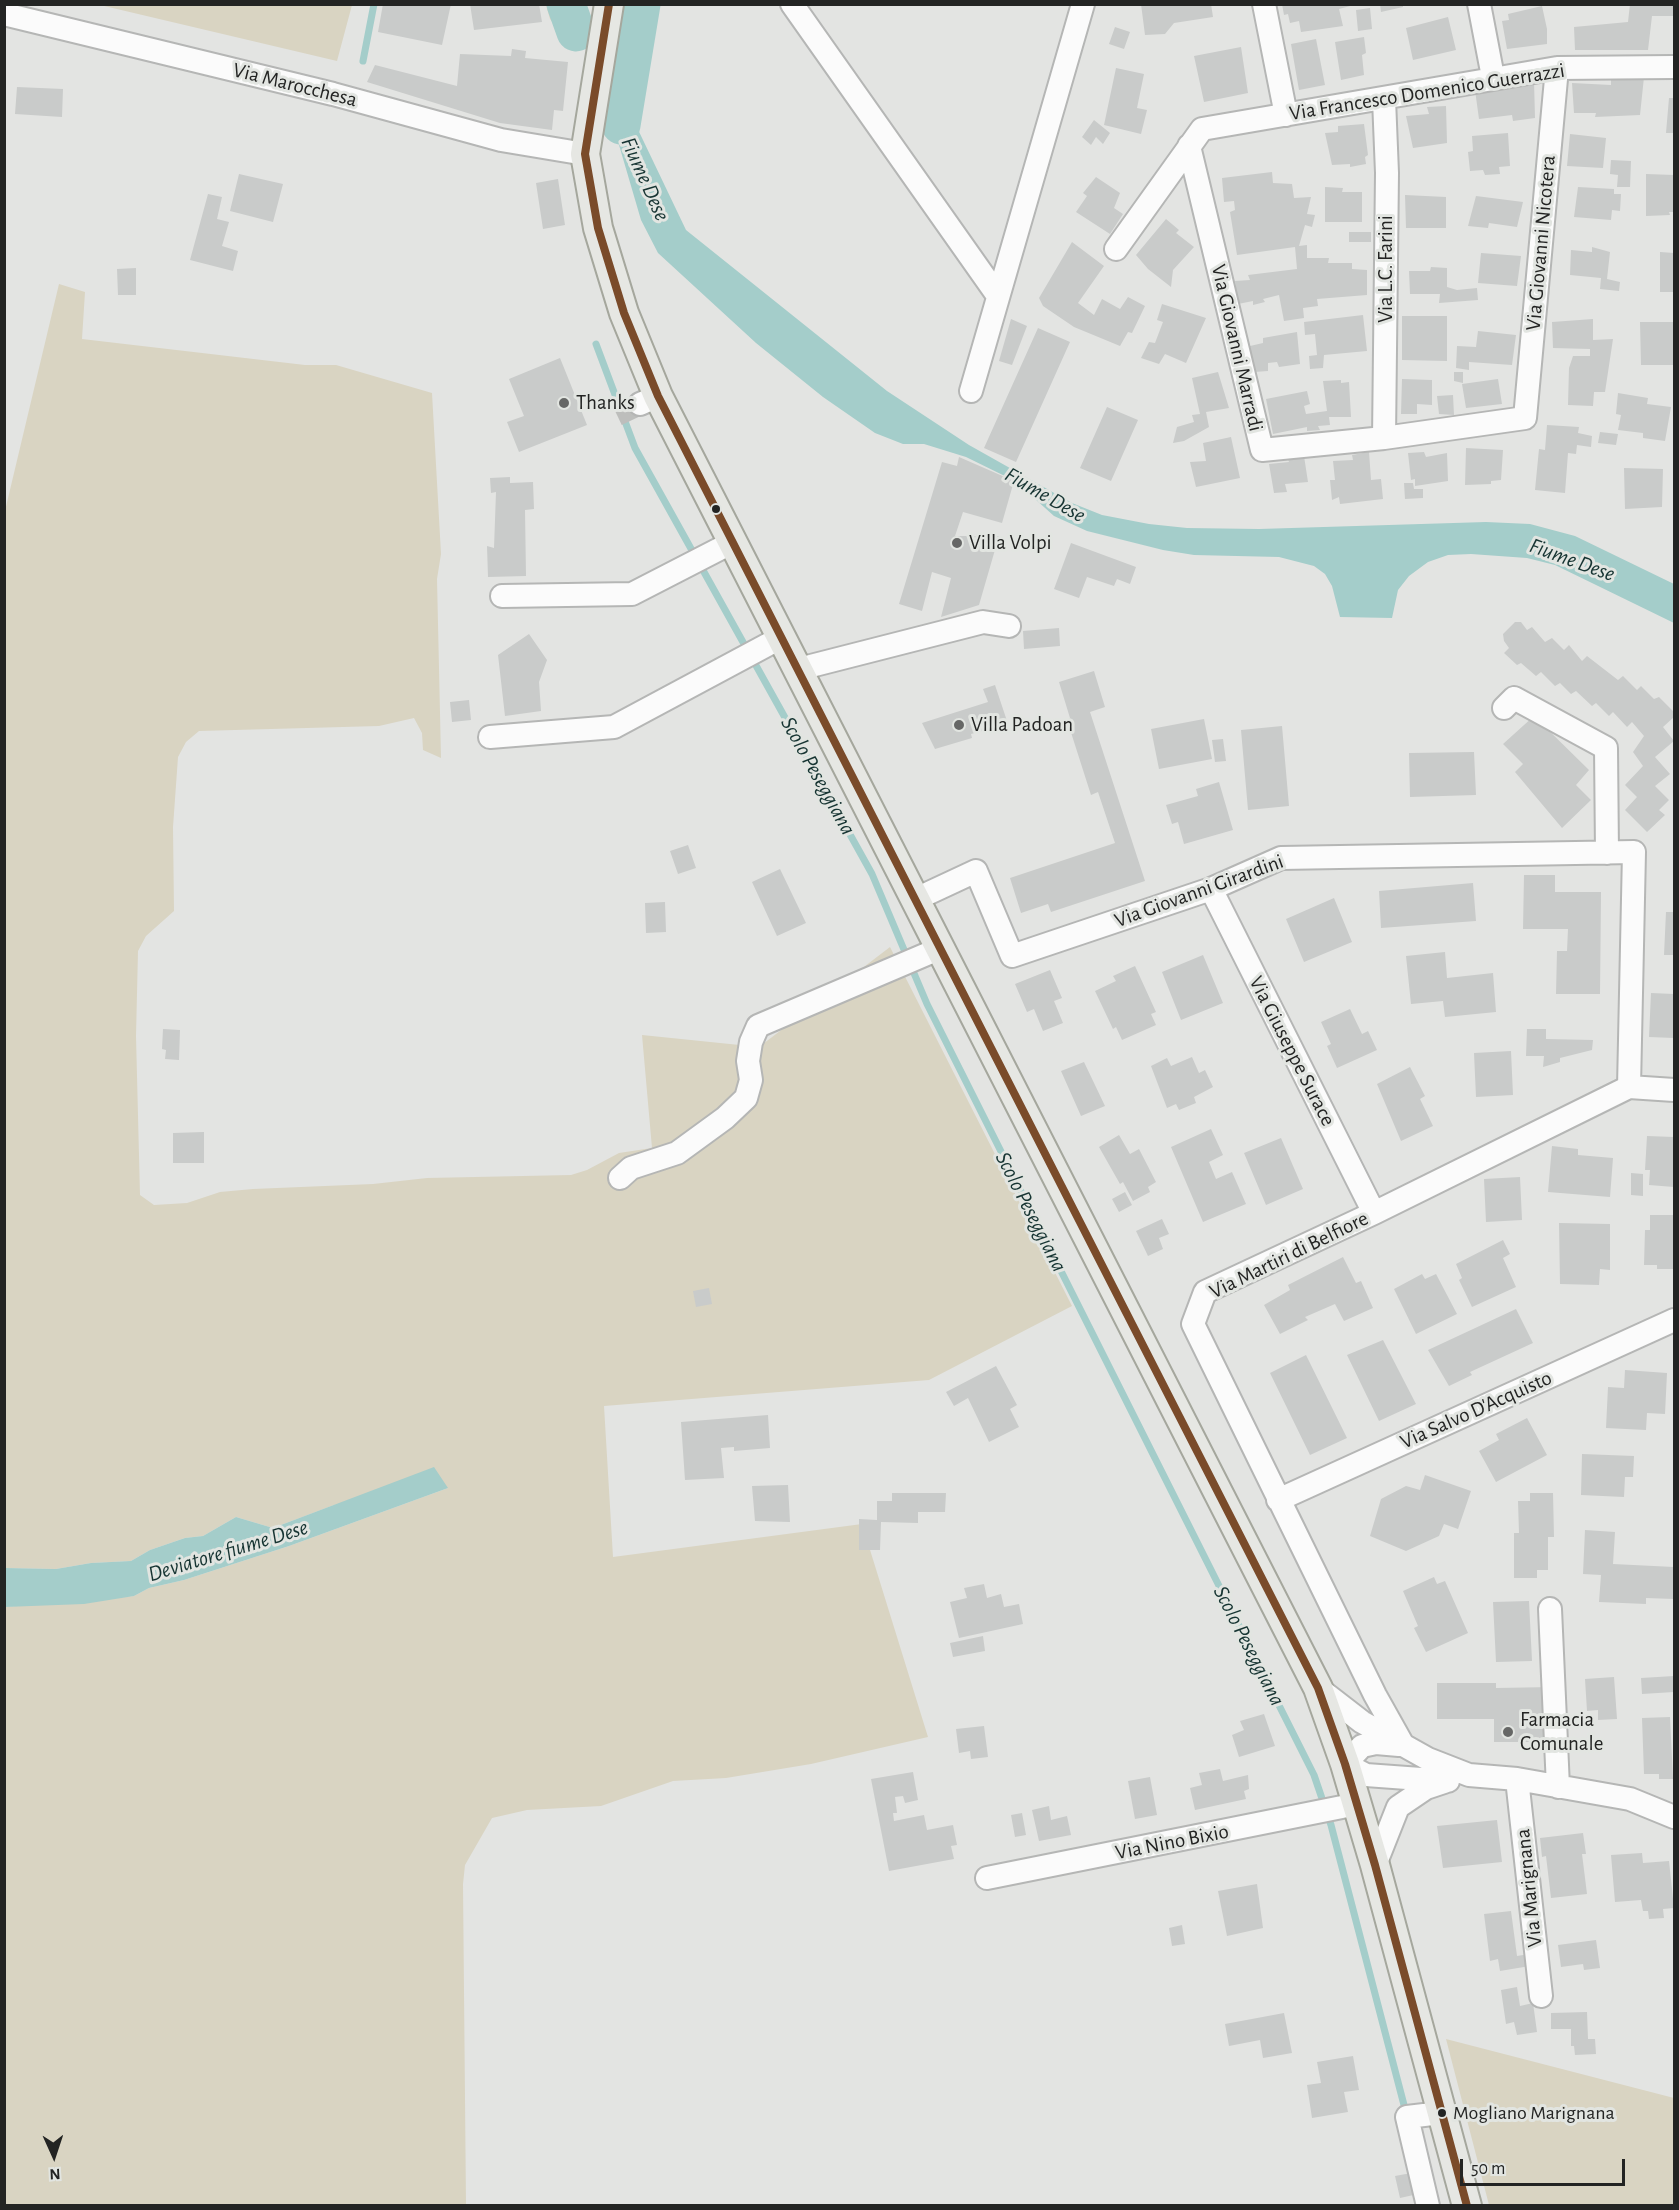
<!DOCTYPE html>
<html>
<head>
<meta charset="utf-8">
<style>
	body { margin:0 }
	#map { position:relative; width:1679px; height:2210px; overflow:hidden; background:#e3e4e2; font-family:"Alegreya Sans",sans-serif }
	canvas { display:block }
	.frame { position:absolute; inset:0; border:6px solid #232423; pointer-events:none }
	.north { position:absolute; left:24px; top:2126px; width:60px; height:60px; -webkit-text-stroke:4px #e2e5e1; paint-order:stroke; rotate:177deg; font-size:16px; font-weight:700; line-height:24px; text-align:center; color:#232423 }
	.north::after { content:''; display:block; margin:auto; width:21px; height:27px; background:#232423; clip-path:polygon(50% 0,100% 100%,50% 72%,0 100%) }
	.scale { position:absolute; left:1460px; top:2159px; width:165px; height:27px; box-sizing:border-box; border:3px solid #232423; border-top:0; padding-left:8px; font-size:18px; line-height:21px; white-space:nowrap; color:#232423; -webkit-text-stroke:4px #e2e5e1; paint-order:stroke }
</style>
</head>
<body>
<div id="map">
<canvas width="1679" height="2210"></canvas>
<div class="frame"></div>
<div class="north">N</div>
<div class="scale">50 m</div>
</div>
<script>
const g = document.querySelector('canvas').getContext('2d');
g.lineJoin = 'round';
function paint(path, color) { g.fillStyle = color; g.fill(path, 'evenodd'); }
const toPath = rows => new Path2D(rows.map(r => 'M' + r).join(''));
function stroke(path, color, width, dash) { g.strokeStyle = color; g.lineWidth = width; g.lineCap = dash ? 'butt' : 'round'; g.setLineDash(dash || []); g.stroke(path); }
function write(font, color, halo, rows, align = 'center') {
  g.font = font + ' "Alegreya Sans",sans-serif'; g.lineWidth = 6; g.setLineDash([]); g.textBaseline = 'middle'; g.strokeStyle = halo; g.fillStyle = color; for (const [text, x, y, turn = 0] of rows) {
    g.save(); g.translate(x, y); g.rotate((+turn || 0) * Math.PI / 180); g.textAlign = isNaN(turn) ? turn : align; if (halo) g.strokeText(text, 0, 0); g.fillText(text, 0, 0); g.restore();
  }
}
paint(toPath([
	[100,5,352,4,352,5,337,61],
	[546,5,557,5,563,36,550,19],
	[59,284,85,292,82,339,305,365,336,365,432,393,441,554,437,579,441,758,423,750,422,733,414,718,379,726,199,731,186,742,178,757,173,827,174,911,146,936,138,951,136,1036,140,1195,154,1205,187,1203,220,1192,253,1189,373,1184,427,1178,571,1175,587,1170,619,1153,652,1148,642,1035,759,1047,890,947,1072,1306,929,1380,604,1406,613,1557,862,1524,928,1737,811,1764,726,1778,673,1781,601,1806,527,1810,492,1818,465,1865,463,1884,466,2205,5,2205,4,1607,134,1596,149,1588,184,1580,289,1546,448,1488,334,1505,273,1528,236,1517,203,1536,185,1538,150,1550,131,1561,91,1563,56,1569,5,1568,4,515],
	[1446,2039,1674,2098,1674,2205,1489,2205]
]), '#d9d4c2');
paint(toPath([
	[620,67,632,117,686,230,887,391,969,445,1072,503,1102,515,1149,524,1187,528,1259,529,1486,522,1530,524,1575,536,1674,584,1674,623,1555,565,1527,558,1471,554,1448,555,1428,562,1409,576,1398,590,1392,618,1340,617,1332,586,1325,574,1314,566,1279,557,1194,555,1163,550,1087,531,1054,516,1015,481,966,457,924,444,903,444,875,433,823,397,756,343,658,253,641,220,612,121],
	[434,1467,448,1488,289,1546,184,1580,149,1588,134,1596,84,1604,5,1607,5,1568,56,1569,91,1563,131,1561,150,1550,185,1538,203,1536,236,1517,273,1528]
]), '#a4cdca');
stroke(toPath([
	[363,61,374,4],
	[596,344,635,448,872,874,927,1004,1314,1775,1331,1825,1404,2105]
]), '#a4cdca', 7);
stroke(toPath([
	[566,4,576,32],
	[621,125,641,4]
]), '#a4cdca', 39);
paint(toPath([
	[383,4,451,4,442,45,378,32],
	[470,4,539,4,542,22,474,30],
	[1141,4,1211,4,1213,17,1174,23,1165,34,1145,35],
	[1282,4,1354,4,1354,5,1339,9,1343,26,1301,32,1299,21,1290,23,1288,14,1284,15],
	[1380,4,1403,4,1403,7,1381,12],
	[1630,4,1674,4,1674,16,1652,16,1648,50,1575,50,1574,27,1628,22],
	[1542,6,1547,29,1547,44,1507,49,1502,21,1509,20,1508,14],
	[1370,8,1372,29,1358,31,1356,10],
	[1448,17,1456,50,1413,60,1406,28],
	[1115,27,1130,32,1124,49,1109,44],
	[1364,37,1366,53,1362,55,1364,75,1341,80,1335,42],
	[1316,39,1325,85,1299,90,1291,44],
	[1241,47,1248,93,1204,102,1194,56],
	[512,49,526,51,525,58,568,62,563,111,554,110,552,130,500,123,367,82,375,65,457,86,460,54,511,56],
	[1116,68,1144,74,1137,108,1147,110,1141,134,1104,125],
	[1611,76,1644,77,1640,115,1595,117,1596,113,1574,113,1572,83,1611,85],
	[1534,81,1535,118,1513,121,1512,115,1479,119,1475,90],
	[17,87,63,89,62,117,15,114],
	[1669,98,1674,98,1674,133,1666,133],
	[1446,106,1447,143,1413,148,1406,116,1429,114,1427,107],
	[1094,120,1110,133,1103,144,1096,137,1091,145,1082,137],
	[1364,124,1368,155,1365,157,1366,164,1350,167,1350,164,1332,165,1325,133,1338,132,1338,126],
	[1508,133,1510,166,1499,167,1500,174,1485,175,1483,170,1470,171,1468,152,1473,151,1472,136],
	[1570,134,1606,138,1603,168,1567,166],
	[1611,160,1631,161,1630,187,1617,187,1618,175,1610,174],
	[1272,172,1273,183,1292,184,1294,198,1311,197,1307,214,1315,215,1312,227,1305,225,1299,246,1307,245,1307,258,1329,258,1328,263,1352,263,1352,269,1367,270,1367,295,1317,299,1318,306,1303,308,1304,318,1284,321,1279,295,1263,299,1265,302,1253,305,1253,301,1238,304,1235,281,1250,280,1248,275,1297,269,1295,247,1237,255,1230,212,1235,210,1234,201,1224,202,1222,178],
	[239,174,283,184,273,222,230,211],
	[1646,174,1674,175,1674,212,1669,212,1670,215,1646,216],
	[1096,177,1120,193,1114,208,1123,214,1110,234,1076,212,1087,196,1083,193],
	[558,179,565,225,543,229,536,183],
	[1325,187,1343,188,1342,192,1362,192,1362,222,1325,222],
	[1578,187,1614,189,1614,194,1621,194,1620,211,1612,210,1611,220,1574,217],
	[208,194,222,197,217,219,229,222,222,246,238,251,233,271,190,260],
	[1405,195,1446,197,1446,228,1406,228],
	[1476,196,1523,202,1517,227,1489,223,1488,228,1468,226],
	[1166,219,1179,230,1176,233,1194,247,1173,270,1171,287,1148,269,1136,255],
	[1349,232,1371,232,1371,242,1349,242],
	[1072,242,1104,266,1078,303,1094,315,1102,299,1120,309,1128,297,1145,306,1132,333,1128,332,1120,346,1074,327,1043,306,1039,298],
	[1592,247,1610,252,1607,279,1620,282,1619,291,1600,289,1601,278,1570,275,1571,250,1592,252],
	[1660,252,1674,253,1674,292,1660,292],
	[1481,253,1521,256,1517,286,1478,283],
	[1431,267,1447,268,1447,287,1457,290,1477,288,1478,300,1439,303,1440,294,1410,294,1409,271,1430,271],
	[136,268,136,295,118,295,117,269],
	[1162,304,1206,318,1186,363,1165,354,1159,364,1141,358,1149,342,1155,343,1163,322,1157,320],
	[1363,315,1367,351,1324,355,1323,368,1310,369,1309,356,1317,355,1315,334,1305,335,1304,322],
	[1402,316,1447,316,1447,361,1402,360],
	[1011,319,1027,326,1012,365,999,361],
	[1593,319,1593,340,1613,339,1605,392,1594,392,1593,406,1568,405,1569,368,1573,356,1590,356,1590,349,1553,348,1552,322],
	[1640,322,1674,322,1674,365,1641,365],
	[1038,328,1070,342,1016,462,984,448],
	[1478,331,1516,335,1512,365,1469,362,1469,370,1456,368,1457,346,1476,347],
	[1297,332,1300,364,1279,367,1277,362,1268,363,1268,371,1254,372,1250,346,1263,343,1263,338],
	[560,358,587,425,519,452,507,422,524,416,509,379],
	[1218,372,1229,408,1206,412,1209,427,1184,441,1173,443,1177,427,1194,422,1192,415,1200,414,1192,378],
	[1454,372,1463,372,1463,383,1454,381],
	[1402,379,1432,380,1432,405,1417,404,1417,414,1401,414],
	[1498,379,1502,404,1466,408,1462,384],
	[1341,380,1341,383,1349,382,1351,417,1329,417,1330,425,1318,426,1320,430,1307,431,1307,427,1273,434,1266,399,1307,391,1310,404,1304,406,1306,414,1327,411,1323,381],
	[1618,393,1648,398,1647,404,1671,407,1665,441,1643,438,1643,433,1618,430,1621,415,1616,414],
	[1453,395,1454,415,1439,414,1437,396],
	[1107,407,1138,420,1111,481,1080,468],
	[1547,425,1579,427,1578,433,1592,436,1591,447,1577,445,1576,454,1568,453,1565,493,1535,490,1539,449,1545,450],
	[1600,432,1618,434,1616,445,1598,443],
	[1231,437,1240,478,1196,487,1190,462,1206,461,1203,443],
	[1466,448,1503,450,1501,480,1491,481,1491,484,1465,485],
	[1369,452,1371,480,1381,479,1383,499,1340,504,1339,497,1332,500,1330,480,1335,480,1333,461,1353,460,1352,455],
	[1424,452,1426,457,1447,453,1448,481,1415,486,1415,479,1411,480,1408,453],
	[1304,456,1308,482,1285,484,1287,492,1274,493,1269,464,1289,462,1288,459],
	[959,457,1014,481,1002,523,963,512,955,536,999,536,979,605,941,617,951,578,932,572,922,611,899,604,942,462,957,466],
	[1624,468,1663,469,1662,507,1625,509],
	[510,477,510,483,533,482,534,509,525,510,526,576,488,577,487,546,494,548,496,492,491,493,490,478],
	[1404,483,1413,483,1414,489,1423,489,1423,498,1405,499],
	[1071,543,1136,567,1130,584,1117,579,1114,586,1087,577,1079,598,1054,589],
	[1515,622,1521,622,1527,630,1532,627,1545,642,1552,638,1564,650,1569,645,1582,661,1587,656,1618,680,1623,676,1637,690,1641,686,1654,699,1659,697,1674,712,1674,717,1663,727,1674,741,1655,757,1670,774,1655,786,1669,800,1659,810,1665,815,1647,832,1625,810,1637,797,1625,785,1643,766,1633,752,1644,736,1632,722,1627,727,1613,712,1609,716,1596,703,1592,706,1576,691,1571,694,1560,683,1555,686,1541,672,1536,676,1521,663,1517,665,1504,653,1509,648,1504,641,1503,634],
	[1059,628,1060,646,1024,649,1023,631],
	[529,634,547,660,539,682,541,711,505,716,498,655],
	[1094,671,1105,707,1090,712,1145,881,1051,912,1048,904,1021,913,1010,878,1115,843,1098,792,1091,795,1067,720,1070,718,1059,682],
	[995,685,1008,724,971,734,972,738,935,749,922,723,988,702,983,689],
	[469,700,471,720,452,722,450,702],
	[1534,716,1589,770,1576,785,1591,800,1562,828,1515,772,1523,764,1503,744],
	[1204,719,1212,759,1159,769,1151,729],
	[1282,726,1289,806,1248,810,1241,730],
	[1223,739,1226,761,1215,762,1212,740],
	[1474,752,1476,795,1410,797,1409,753],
	[1219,782,1233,830,1184,844,1178,822,1172,824,1166,805,1198,796,1196,789],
	[688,845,696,868,678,874,670,851],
	[780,869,806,923,777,936,752,882],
	[1524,875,1555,875,1555,892,1601,892,1600,994,1556,994,1557,951,1567,951,1568,929,1523,929],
	[1473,883,1476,921,1381,928,1379,891],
	[1334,898,1352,942,1304,962,1286,919],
	[665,902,666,932,646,933,645,903],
	[1666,912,1674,912,1674,955,1664,955],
	[1445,952,1447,978,1493,973,1496,1012,1445,1017,1443,1001,1411,1004,1406,956],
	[1203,955,1223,1003,1181,1020,1162,972],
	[1135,966,1156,1012,1151,1014,1156,1025,1122,1040,1116,1027,1113,1029,1095,991,1116,981,1113,976],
	[1050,970,1062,998,1054,1001,1063,1023,1043,1031,1034,1009,1027,1012,1015,984],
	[1651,993,1674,994,1674,1038,1649,1037],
	[1350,1009,1362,1034,1368,1031,1377,1050,1337,1068,1327,1046,1331,1044,1321,1022],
	[163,1029,180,1030,179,1060,165,1059,166,1050,162,1049],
	[1527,1029,1546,1029,1546,1039,1593,1040,1592,1050,1560,1058,1560,1062,1543,1067,1544,1056,1526,1056],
	[1511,1051,1513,1095,1476,1097,1474,1053],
	[1192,1057,1199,1073,1205,1070,1213,1087,1194,1097,1196,1103,1179,1110,1176,1104,1167,1108,1151,1066,1167,1058,1171,1066],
	[1084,1062,1105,1106,1081,1116,1061,1071],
	[1410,1067,1425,1096,1420,1099,1433,1126,1401,1141,1377,1084],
	[1211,1129,1223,1155,1209,1162,1216,1179,1232,1172,1246,1204,1203,1222,1171,1147],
	[204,1132,204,1163,173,1163,173,1133],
	[1119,1135,1130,1154,1139,1149,1156,1182,1148,1187,1150,1192,1133,1201,1123,1182,1120,1184,1099,1147],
	[1647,1136,1674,1137,1674,1187,1649,1185,1650,1170,1645,1170],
	[1281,1138,1303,1189,1266,1205,1244,1153],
	[1552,1146,1578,1149,1578,1155,1613,1158,1610,1197,1548,1192],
	[1631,1173,1643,1174,1643,1196,1631,1195],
	[1520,1177,1522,1220,1486,1222,1484,1179],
	[1125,1192,1132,1205,1119,1212,1112,1199],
	[1650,1215,1674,1215,1674,1269,1657,1269,1657,1265,1644,1265,1645,1230,1650,1230],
	[1162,1219,1169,1234,1159,1238,1163,1249,1148,1256,1136,1231],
	[1559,1223,1610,1224,1610,1270,1600,1269,1599,1285,1560,1284],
	[1503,1240,1510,1254,1503,1258,1516,1287,1472,1307,1459,1280,1462,1278,1456,1264],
	[1343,1257,1356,1283,1361,1281,1373,1308,1344,1321,1335,1304,1305,1317,1308,1320,1280,1334,1264,1305,1290,1290,1288,1285],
	[1422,1274,1425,1279,1436,1274,1457,1314,1416,1334,1394,1289],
	[709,1288,712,1304,696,1307,693,1291],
	[1516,1309,1533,1343,1470,1372,1472,1375,1449,1386,1428,1350],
	[1383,1340,1416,1404,1379,1421,1347,1355],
	[1306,1355,1347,1438,1310,1455,1270,1373],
	[996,1366,1017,1405,1010,1409,1019,1427,989,1442,968,1398,954,1406,946,1392],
	[1625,1370,1667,1373,1665,1414,1647,1413,1646,1430,1606,1428,1608,1387,1624,1388],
	[768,1415,770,1448,734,1451,734,1447,721,1448,724,1478,685,1480,681,1422],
	[1527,1418,1547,1455,1496,1482,1479,1451,1499,1440,1496,1434],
	[1582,1454,1634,1456,1633,1477,1625,1477,1624,1497,1581,1495],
	[1425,1475,1471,1491,1458,1529,1444,1524,1439,1536,1406,1551,1370,1536,1381,1499,1406,1486,1420,1490],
	[788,1485,790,1522,755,1521,752,1486],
	[892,1493,946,1493,945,1512,918,1512,918,1523,881,1522,880,1550,859,1550,859,1519,877,1520,877,1501,892,1501],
	[1530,1493,1553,1493,1554,1537,1548,1537,1548,1570,1537,1570,1537,1578,1514,1578,1514,1533,1519,1533,1518,1501,1530,1501],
	[1585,1530,1615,1532,1613,1564,1674,1567,1674,1599,1646,1598,1646,1604,1599,1602,1601,1575,1583,1574],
	[1434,1577,1437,1584,1445,1581,1468,1633,1426,1652,1414,1628,1418,1626,1403,1591],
	[984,1584,987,1598,1001,1594,1004,1607,1019,1604,1023,1624,959,1638,950,1602,967,1598,964,1588],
	[1529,1601,1532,1661,1496,1662,1493,1602],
	[983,1636,985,1651,953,1657,950,1643],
	[1674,1676,1674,1692,1642,1694,1641,1678],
	[1614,1677,1617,1719,1598,1720,1598,1710,1587,1711,1585,1679],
	[1437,1683,1496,1683,1496,1688,1553,1687,1554,1742,1494,1742,1494,1719,1437,1719],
	[1264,1714,1275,1746,1239,1757,1232,1735,1244,1730,1240,1721],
	[1670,1717,1673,1779,1659,1779,1659,1774,1644,1774,1642,1718],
	[984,1726,988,1757,971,1759,970,1751,959,1753,956,1729],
	[1220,1769,1223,1781,1248,1775,1249,1789,1244,1791,1246,1799,1195,1810,1190,1788,1202,1785,1199,1773],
	[913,1772,918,1800,905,1803,903,1796,895,1797,897,1813,893,1813,894,1821,924,1815,927,1830,953,1825,957,1845,951,1846,954,1859,889,1871,871,1779],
	[1150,1777,1157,1815,1135,1819,1128,1781],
	[1049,1806,1051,1820,1067,1816,1071,1835,1039,1841,1032,1810],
	[1022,1813,1026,1835,1015,1837,1011,1815],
	[1497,1820,1502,1862,1443,1868,1437,1826],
	[1583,1833,1586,1854,1582,1854,1587,1894,1551,1898,1546,1856,1542,1857,1540,1838],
	[1642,1853,1643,1863,1669,1861,1674,1908,1663,1909,1664,1918,1649,1919,1648,1911,1643,1911,1641,1900,1615,1902,1611,1855],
	[1257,1884,1263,1928,1227,1936,1218,1891],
	[1511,1911,1517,1956,1529,1954,1530,1966,1500,1971,1498,1959,1490,1961,1484,1914],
	[1182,1925,1185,1944,1172,1946,1169,1928],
	[1596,1940,1600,1968,1584,1970,1583,1964,1561,1967,1558,1945],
	[1517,1987,1520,2006,1533,2003,1537,2032,1517,2035,1514,2022,1506,2024,1501,1990],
	[1587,2012,1588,2039,1595,2039,1596,2054,1575,2055,1574,2046,1571,2046,1571,2029,1551,2029,1551,2013],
	[1284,2013,1292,2053,1263,2058,1260,2040,1229,2046,1225,2024],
	[1353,2056,1359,2090,1344,2092,1348,2112,1312,2118,1307,2085,1321,2083,1317,2062],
	[1422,2171,1427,2192,1400,2198,1395,2176]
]), '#c9cbca');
stroke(toPath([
	[617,415,640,404]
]), '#bdbebc', 22, [22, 11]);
const minor = toPath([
	[792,4,998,296],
	[1264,4,1286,115],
	[1479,4,1493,77],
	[4,14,333,94,501,140,585,154],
	[1384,99,1387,173,1384,438],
	[1189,146,1262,450,1384,438,1525,418,1557,68],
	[1116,249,1202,129,1557,68,1674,67],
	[971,391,1083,4],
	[640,404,658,396],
	[502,596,632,594,733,542],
	[799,669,983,622,1009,626],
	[1504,708,1514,698,1606,748,1607,853],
	[490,737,614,727,782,637],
	[1211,889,1374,1213],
	[916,899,976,871,1012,956,1211,889,1281,858,1634,852,1629,1087],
	[620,1178,631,1168,677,1153,725,1118,746,1098,751,1080,748,1061,751,1042,758,1026,941,948],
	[1278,1500,1674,1320],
	[1550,1609,1558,1787],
	[1318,1688,1362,1722,1428,1759,1469,1775,1517,1779,1630,1799,1674,1817],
	[1399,1745,1376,1743,1362,1746,1345,1764,1366,1775,1448,1781],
	[1403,1745,1375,1695,1193,1324,1205,1292,1374,1213,1629,1087,1674,1090],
	[1517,1779,1541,1996],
	[1375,1865,1398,1807,1426,1788,1444,1782],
	[987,1878,1357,1804],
	[1428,2206,1407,2117,1441,2113]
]);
const major = toPath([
	[609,4,585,154,598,228,624,313,658,396,1318,1688,1345,1764,1375,1865,1467,2206]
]);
stroke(minor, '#b5b6b5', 26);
stroke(major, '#a5a79d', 32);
stroke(minor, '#fbfbfb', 22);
stroke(major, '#e6e7e3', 28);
stroke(toPath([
	[609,4,585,154,598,228,624,313,658,396,1318,1688,1345,1764,1375,1865,1467,2206]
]), '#7a4b2a', 8);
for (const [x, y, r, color] of [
	[564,403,6,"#666766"],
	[716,509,5,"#232423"],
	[957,543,6,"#666766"],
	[959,725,6,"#666766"],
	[1508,1732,6,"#666766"],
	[1442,2113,5,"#232423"]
]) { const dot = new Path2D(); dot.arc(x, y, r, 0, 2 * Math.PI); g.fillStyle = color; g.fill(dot); stroke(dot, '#e2e5e1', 2); }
write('20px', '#232423', '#e2e5e1', [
	["Mogliano Marignana",1453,2113]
], 'left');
write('21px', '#232423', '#e2e5e1', [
	["Via Marocchesa",295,85,14],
	["Via Francesco Domenico Guerrazzi",1427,92,-9],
	["Via Giovanni Nicotera",1541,243,-85],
	["Via L.C. Farini",1386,269,-90],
	["Via Giovanni Marradi",1237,348,77],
	["Via Giovanni Girardini",1199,891,-20],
	["Via Giuseppe Surace",1292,1051,63],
	["Via Martiri di Belfiore",1289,1255,-26],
	["Via Salvo D'Acquisto",1476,1410,-24],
	["Via Nino Bixio",1172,1842,-11],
	["Via Marignana",1529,1888,-96]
]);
write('21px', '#232423', '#e2e5e1', [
	["Thanks",576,403],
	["Villa Volpi",969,543],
	["Villa Padoan",971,725],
	["Farmacia",1520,1720],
	["Comunale",1520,1744]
], 'left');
write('italic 22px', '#163432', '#e2e5e1', [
	["Fiume Dese",645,179,66],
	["Fiume Dese",1045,495,30],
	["Fiume Dese",1572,560,20],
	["Scolo Peseggiana",818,776,61],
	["Scolo Peseggiana",1031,1212,63],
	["Deviatore fiume Dese",228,1551,-17],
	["Scolo Peseggiana",1249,1646,63]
]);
</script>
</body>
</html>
